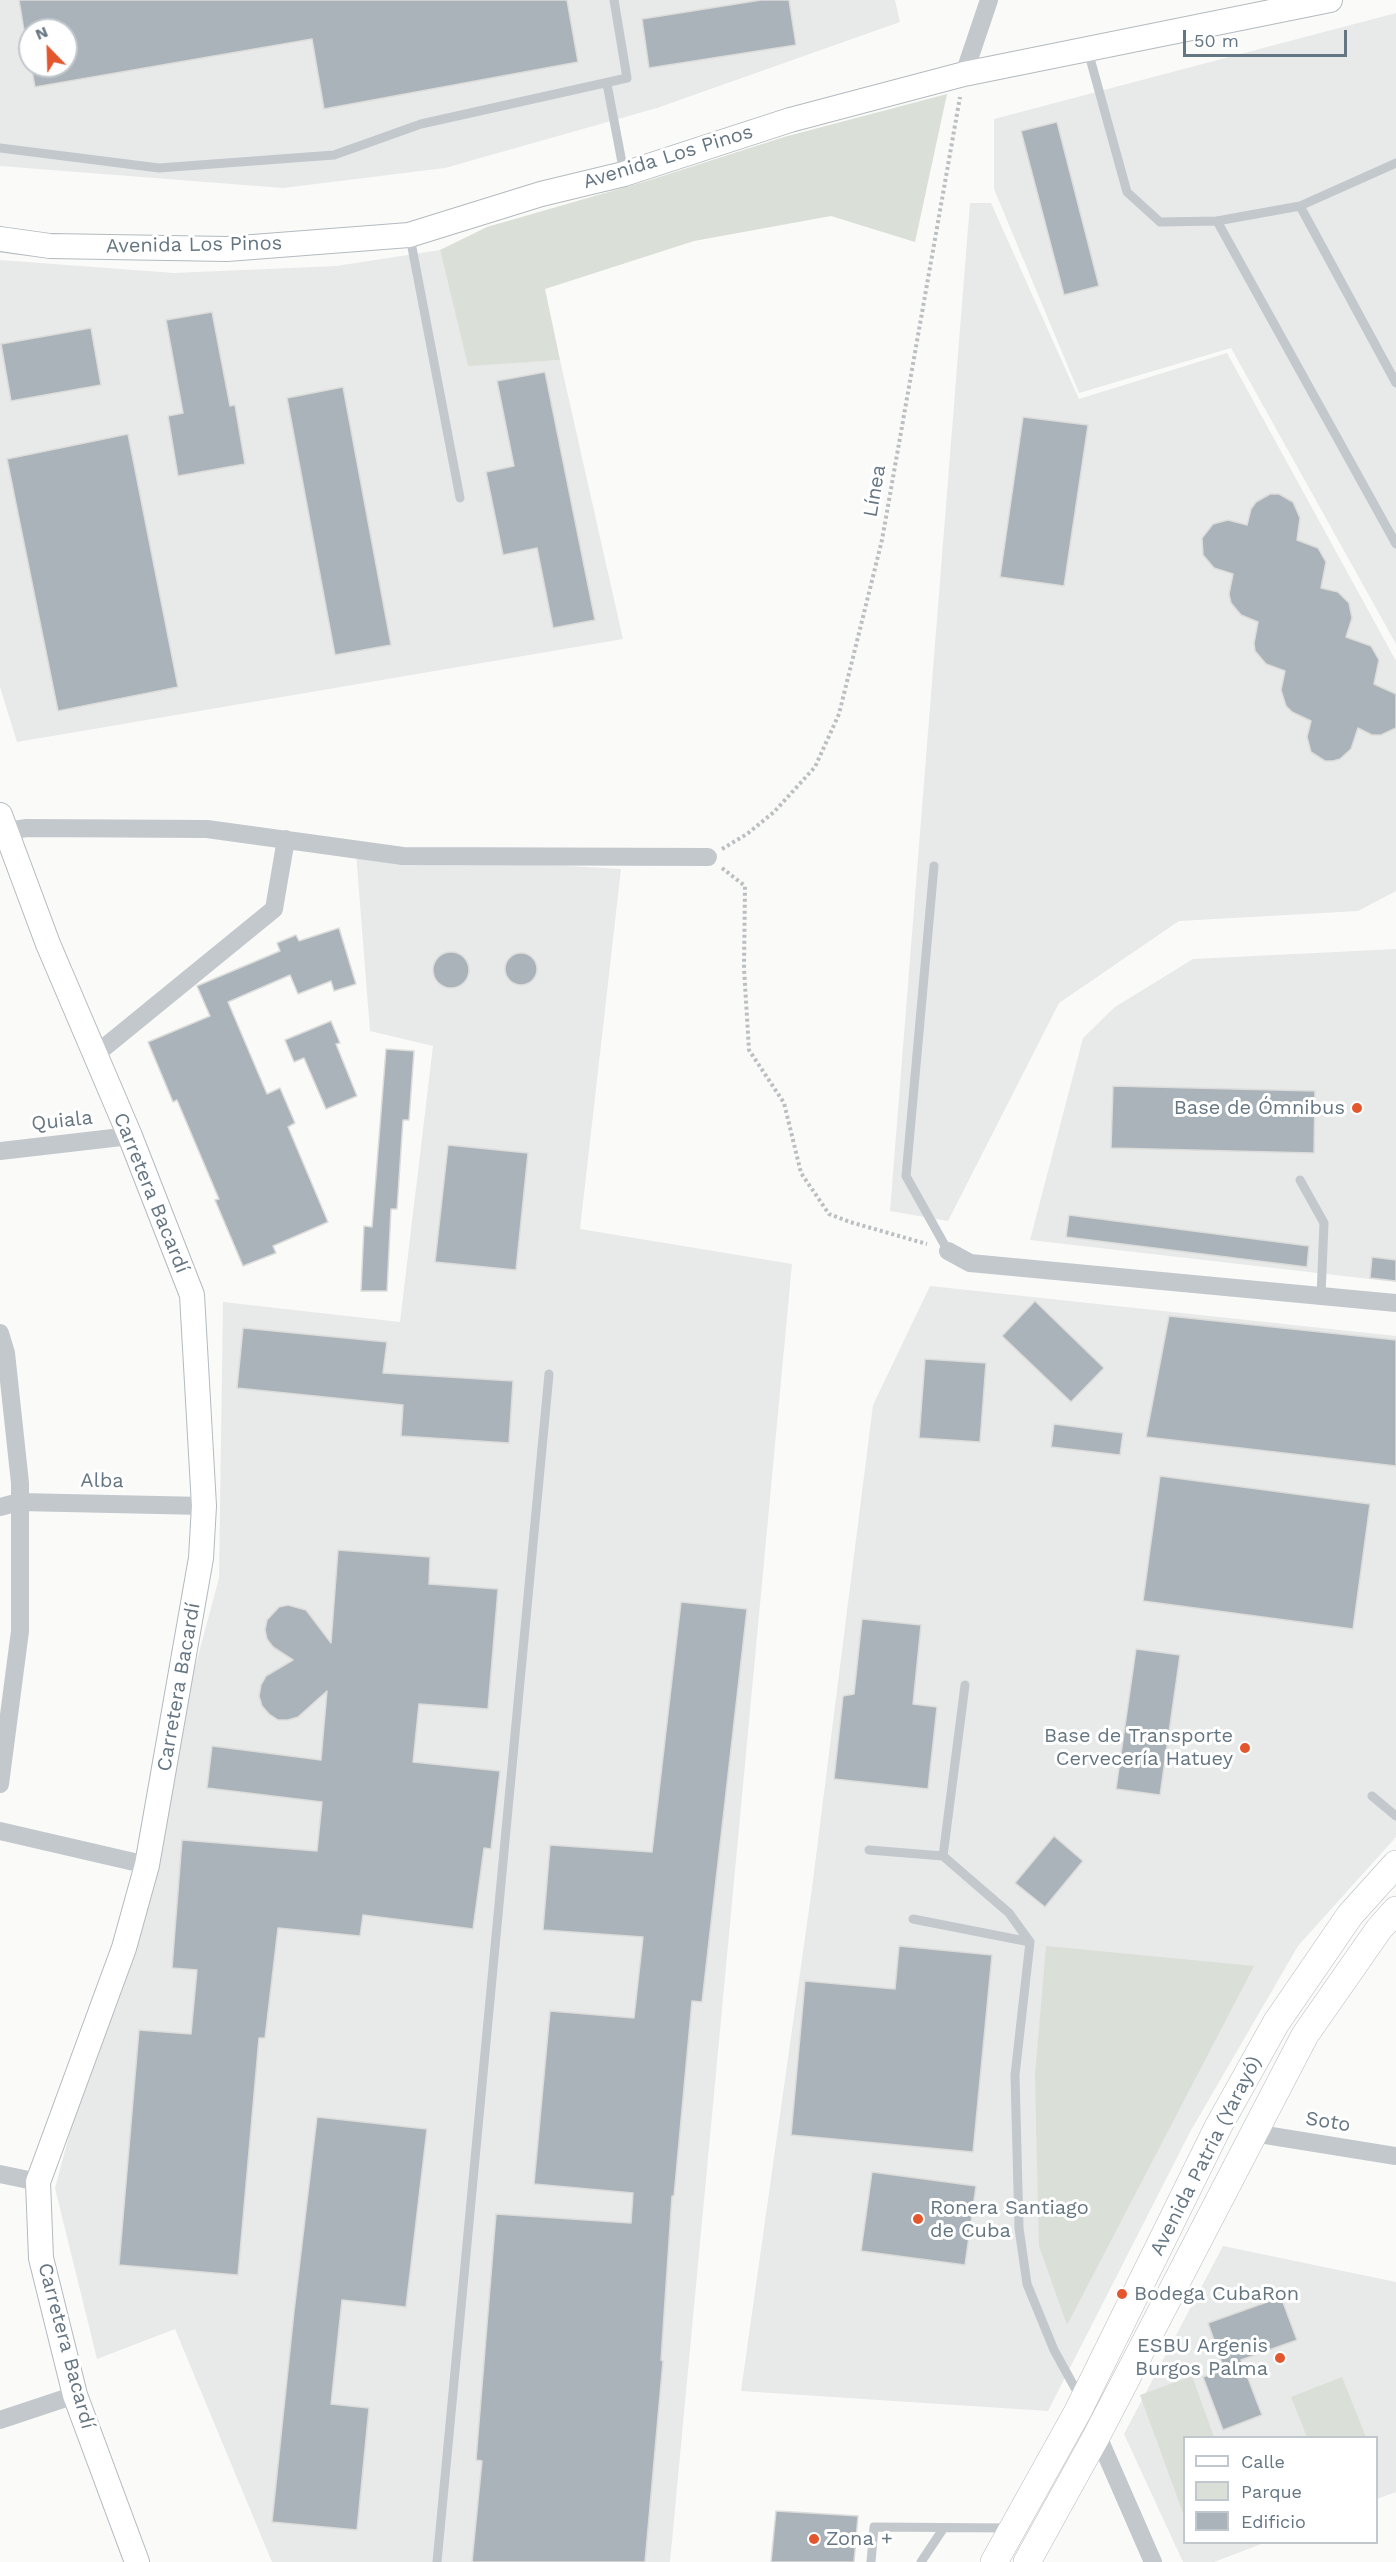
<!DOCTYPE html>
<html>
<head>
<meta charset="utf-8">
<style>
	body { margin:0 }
	#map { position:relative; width:1396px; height:2562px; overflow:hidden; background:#fafaf8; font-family:"Work Sans",sans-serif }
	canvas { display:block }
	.legend { position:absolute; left:1183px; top:2436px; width:195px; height:108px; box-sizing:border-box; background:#fff; border:2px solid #c1c8cd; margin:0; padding:8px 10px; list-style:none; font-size:18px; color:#657683 }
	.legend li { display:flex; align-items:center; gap:12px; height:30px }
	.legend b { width:30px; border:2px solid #c1c8cd }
	.north { position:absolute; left:18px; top:18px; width:60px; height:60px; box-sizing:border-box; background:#fff; border:2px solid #c1c8cd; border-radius:50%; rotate:337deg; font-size:16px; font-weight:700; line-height:24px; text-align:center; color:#657683 }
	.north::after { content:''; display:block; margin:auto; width:21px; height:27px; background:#e4572e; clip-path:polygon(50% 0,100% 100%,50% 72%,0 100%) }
	.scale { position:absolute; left:1183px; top:30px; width:164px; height:27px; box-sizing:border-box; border:3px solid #657683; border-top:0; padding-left:8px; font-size:18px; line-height:21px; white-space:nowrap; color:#657683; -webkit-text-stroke:4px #fff; paint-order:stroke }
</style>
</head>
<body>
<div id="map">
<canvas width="1396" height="2562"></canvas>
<ul class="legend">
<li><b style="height:8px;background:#fff"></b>Calle</li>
<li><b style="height:16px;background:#dadfd7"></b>Parque</li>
<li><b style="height:16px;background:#aab3b9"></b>Edificio</li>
</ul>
<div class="north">N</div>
<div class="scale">50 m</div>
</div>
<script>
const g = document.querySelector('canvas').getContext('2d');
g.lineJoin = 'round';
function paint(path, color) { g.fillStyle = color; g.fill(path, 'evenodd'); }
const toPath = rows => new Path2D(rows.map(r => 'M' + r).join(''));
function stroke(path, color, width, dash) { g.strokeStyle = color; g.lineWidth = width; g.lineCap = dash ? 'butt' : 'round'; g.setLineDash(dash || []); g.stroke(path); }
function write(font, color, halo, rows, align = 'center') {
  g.font = font + ' "Work Sans",sans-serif'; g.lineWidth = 6; g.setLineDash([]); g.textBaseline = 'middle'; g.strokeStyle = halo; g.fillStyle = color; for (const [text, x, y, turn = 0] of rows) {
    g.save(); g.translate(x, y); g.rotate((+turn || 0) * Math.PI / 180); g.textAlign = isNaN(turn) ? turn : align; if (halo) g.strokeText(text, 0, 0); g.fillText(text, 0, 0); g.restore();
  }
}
paint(toPath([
	[0,0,895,0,900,22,657,108,445,168,283,188,0,166],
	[30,30,66,30,66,66,30,66],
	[1396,13,1396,644,1231,348,1079,393,994,189,994,119],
	[970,203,991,203,1079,399,1227,353,1396,661,1396,891,1358,911,1179,921,1059,1003,948,1221,890,1211],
	[440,250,468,365,560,360,623,639,17,742,0,687,0,260,174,273,336,266],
	[356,853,621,869,580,1229,792,1264,670,2562,272,2562,175,2329,97,2359,55,2188,219,1578,223,1302,400,1322,433,1046,370,1031],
	[1396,949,1396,1282,1030,1240,1083,1038,1115,1007,1193,959],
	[930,1286,1396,1336,1396,1837,1298,1946,1190,2132,1048,2411,741,2391,812,1888,873,1405],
	[1223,2246,1396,2282,1396,2492,1377,2499,1376,2438,1184,2438,1184,2542,1264,2543,1214,2562,1183,2562,1124,2434]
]), '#e8e9e9');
paint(toPath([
	[947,94,915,242,831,216,694,241,545,289,560,360,468,366,440,250,487,227,650,180,784,137],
	[1046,1946,1254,1966,1067,2325,1039,2246,1035,2076],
	[1192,2376,1214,2437,1184,2438,1183,2513,1140,2395],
	[1342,2377,1366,2437,1307,2437,1291,2397]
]), '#dadfd7');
const building = toPath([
	[19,0,567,0,578,62,324,109,312,39,35,87,31,66,66,66,66,30,24,30,19,0],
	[761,0,789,0,796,45,649,68,642,19,761,0],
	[1057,122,1099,286,1064,295,1021,131,1057,122],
	[212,312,230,406,235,405,245,464,178,476,168,416,183,413,166,320,212,312],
	[91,328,101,385,11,401,1,344,91,328],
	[545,372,595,620,553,628,537,548,503,555,486,472,514,466,497,381,545,372],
	[343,387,391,645,335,655,287,398,343,387],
	[1023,417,1088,425,1064,586,1000,577,1023,417],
	[128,434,178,687,58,711,7,459,128,434],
	[1270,494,1279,494,1293,502,1300,518,1297,540,1318,548,1326,562,1321,588,1338,592,1349,603,1352,618,1346,637,1371,646,1379,660,1374,684,1396,694,1396,728,1381,735,1372,735,1358,728,1351,749,1340,759,1333,761,1325,761,1311,752,1307,737,1311,721,1292,712,1286,706,1281,690,1285,671,1266,664,1255,651,1254,643,1258,622,1241,615,1231,603,1229,594,1233,574,1214,568,1203,555,1202,538,1213,524,1228,520,1247,525,1251,509,1256,502,1270,494],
	[339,928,356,984,334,991,331,981,298,994,290,975,228,1002,267,1094,280,1088,295,1123,288,1127,328,1222,273,1246,276,1253,243,1266,215,1200,219,1199,177,1100,173,1102,148,1042,210,1016,197,986,280,951,277,943,296,935,299,941,339,928],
	'433 970a18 18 0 1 1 36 0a18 18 0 1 1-36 0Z',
	'505 969a16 16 0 1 1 32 0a16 16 0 1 1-32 0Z',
	[331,1021,340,1043,336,1044,357,1096,326,1109,304,1058,294,1062,285,1040,331,1021],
	[386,1049,414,1051,409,1120,403,1120,397,1209,391,1209,387,1291,361,1291,364,1226,372,1227,386,1049],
	[1113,1086,1315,1091,1314,1153,1111,1148,1113,1086],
	[448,1145,528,1153,516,1270,435,1262,448,1145],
	[1069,1215,1309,1246,1307,1267,1066,1237,1069,1215],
	[1372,1257,1396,1260,1396,1281,1370,1278,1372,1257],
	[1035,1301,1104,1368,1071,1402,1002,1336,1035,1301],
	[1169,1316,1396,1340,1396,1466,1146,1437,1169,1316],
	[243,1328,387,1342,383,1373,513,1381,509,1443,401,1436,403,1405,237,1388,243,1328],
	[925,1359,986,1363,980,1442,919,1438,925,1359],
	[1054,1424,1123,1433,1120,1455,1051,1447,1054,1424],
	[1160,1476,1370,1504,1353,1629,1143,1601,1160,1476],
	[338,1550,430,1557,429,1584,498,1589,488,1709,419,1704,413,1762,500,1771,491,1849,484,1848,473,1929,363,1915,360,1936,278,1928,265,2038,259,2038,238,2275,119,2265,139,2030,191,2034,197,1970,172,1968,182,1840,317,1851,322,1802,207,1788,212,1746,321,1760,327,1691,298,1717,288,1720,278,1720,269,1714,262,1706,259,1696,261,1685,266,1676,293,1660,273,1647,267,1639,265,1630,267,1620,279,1607,288,1605,306,1610,331,1643,338,1550],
	[681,1602,747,1609,702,2002,692,2001,674,2196,672,2196,661,2360,663,2361,645,2562,472,2562,482,2461,476,2460,496,2214,631,2223,633,2193,534,2184,550,2011,634,2018,643,1937,543,1930,550,1845,652,1852,681,1602],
	[862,1619,921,1625,913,1704,937,1707,928,1789,834,1779,843,1696,854,1694,862,1619],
	[1136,1649,1180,1655,1160,1795,1116,1789,1136,1649],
	[1054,1836,1083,1861,1045,1907,1015,1883,1054,1836],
	[899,1946,992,1955,973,2152,791,2135,805,1981,895,1989,899,1946],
	[317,2117,427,2129,406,2307,342,2300,331,2404,369,2408,357,2530,272,2522,294,2312,317,2117],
	[872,2172,976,2186,965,2265,861,2251,872,2172],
	[1281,2297,1297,2340,1241,2360,1262,2415,1223,2430,1203,2377,1224,2369,1208,2323,1281,2297],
	[776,2511,858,2516,854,2562,771,2562,776,2511]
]);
paint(building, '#aab3b9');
stroke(building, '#dcdcda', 1.5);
const secondary = toPath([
	[0,239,50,246,227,249,409,235,541,194,624,174,790,120,964,74,1330,0],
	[0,815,48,944,130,1136,192,1295,204,1506,201,1558,147,1865,124,1948,38,2182,41,2258,75,2395,137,2562]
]);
const primary = toPath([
	[994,2562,1078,2411,1218,2127,1276,2023,1350,1915,1396,1864],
	[1027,2562,1096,2437,1305,2035,1379,1929,1396,1910]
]);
stroke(secondary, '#b3babf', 26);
stroke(primary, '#b5babe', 28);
stroke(toPath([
	[722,849,747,834,774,812,815,767,839,714,882,540,960,97],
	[722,868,745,886,744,968,749,1050,784,1103,801,1173,829,1214,850,1222,927,1244]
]), '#bbbfc2', 4, [3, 3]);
stroke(toPath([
	[1088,51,1127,192,1160,222,1217,221,1396,544],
	[607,84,624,173],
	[0,148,159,168,334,155,421,124,627,78,614,0],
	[1300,206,1396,383],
	[1217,221,1300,206,1396,163],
	[410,237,460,498],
	[934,866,906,1176,948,1251],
	[1300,1180,1324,1223,1321,1296],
	[1372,1796,1396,1816],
	[869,1850,943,1856,1009,1913,1030,1942],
	[943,1856,965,1685],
	[913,1919,1030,1942,1015,2075,1019,2228,1027,2284,1054,2350,1080,2397],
	[437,2562,549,1374],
	[871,2562,874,2527,1010,2528],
	[921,2562,943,2529]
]), '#c3c8cc', 9);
stroke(toPath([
	[964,74,989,0],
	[6,831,27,828,207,829,403,856,708,857],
	[95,1055,274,909,286,839],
	[0,1151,130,1136],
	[948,1251,970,1263,1396,1303],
	[0,1333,6,1353,20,1483,20,1631,0,1784],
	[0,1507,19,1502,204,1506],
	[0,1831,147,1865],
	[1253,2133,1396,2156],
	[0,2174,38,2182],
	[1083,2402,1153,2562],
	[0,2420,75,2395]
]), '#c3c8cc', 18);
stroke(secondary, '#fff', 24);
stroke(primary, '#fff', 27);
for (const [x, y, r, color] of [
	[1357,1108,6,"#e4572e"],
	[1245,1748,6,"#e4572e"],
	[918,2219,6,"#e4572e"],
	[1122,2294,6,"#e4572e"],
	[1280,2358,6,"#e4572e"],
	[814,2539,6,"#e4572e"]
]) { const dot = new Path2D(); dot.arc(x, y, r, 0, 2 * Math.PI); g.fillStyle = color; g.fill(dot); stroke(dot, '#fff', 2); }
write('20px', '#657683', '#fff', [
	["Avenida Los Pinos",668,157,-17],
	["Avenida Los Pinos",194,245,-1],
	["Línea",875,491,-80],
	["Quiala",62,1121,-6],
	["Carretera Bacardí",151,1193,68],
	["Alba",102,1481,1],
	["Carretera Bacardí",179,1687,-80],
	["Soto",1328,2122,9],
	["Avenida Patria (Yarayó)",1206,2156,-63],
	["Carretera Bacardí",66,2346,75]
]);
write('20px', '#657683', '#fff', [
	["Base de Ómnibus",1345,1108],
	["Base de Transporte",1233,1736],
	["Cervecería Hatuey",1233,1759],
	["Ronera Santiago",930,2208,"left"],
	["de Cuba",930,2231,"left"],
	["Bodega CubaRon",1134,2294,"left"],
	["ESBU Argenis",1268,2346],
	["Burgos Palma",1268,2369],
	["Zona +",826,2539,"left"]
], 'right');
</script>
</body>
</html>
